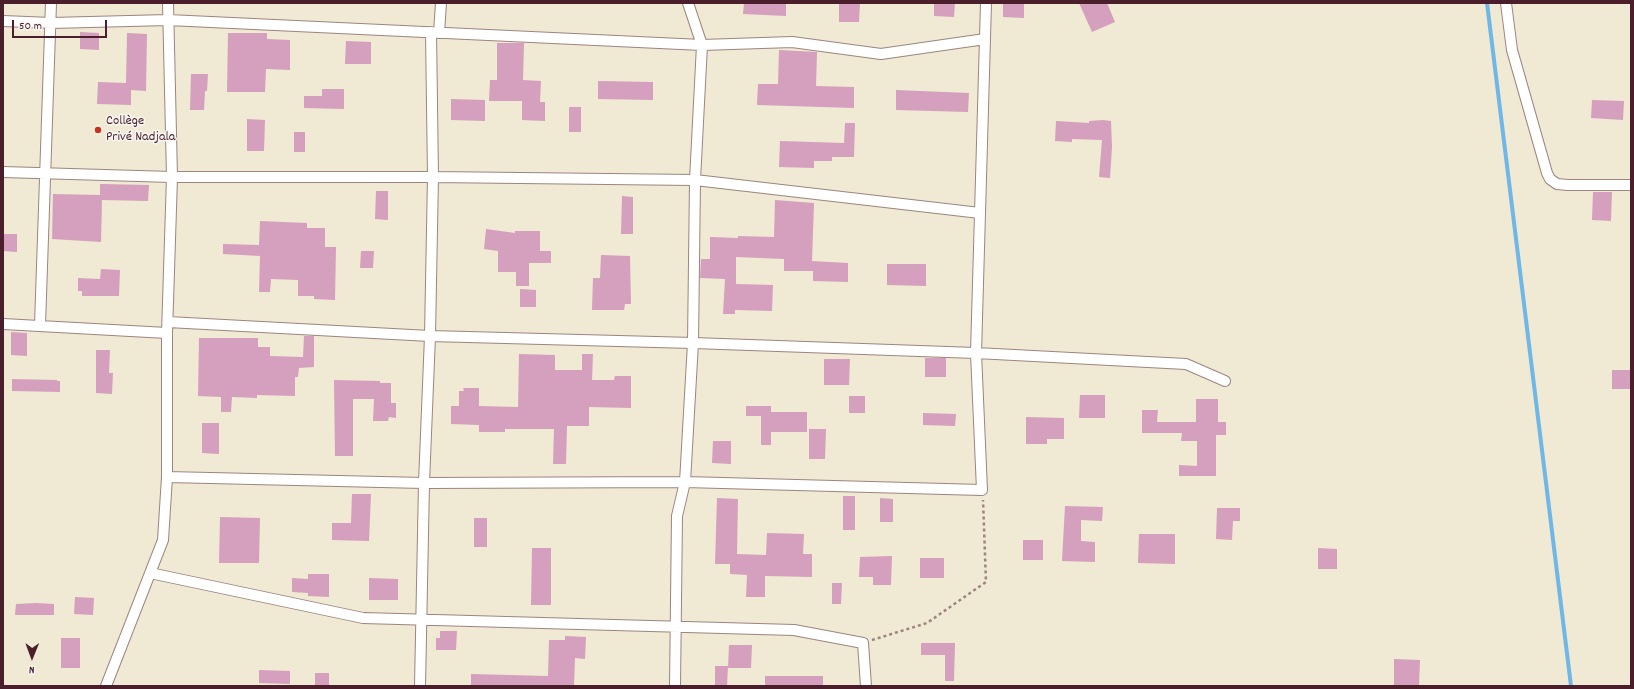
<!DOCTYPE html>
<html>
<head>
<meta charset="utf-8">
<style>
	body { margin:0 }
	#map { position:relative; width:1634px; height:689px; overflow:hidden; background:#f0e9d3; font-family:Dekko,sans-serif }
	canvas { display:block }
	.frame { position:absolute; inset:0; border:4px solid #4a1f2b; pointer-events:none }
	.north { position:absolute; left:12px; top:637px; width:40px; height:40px; -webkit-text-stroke:3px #f6f6f2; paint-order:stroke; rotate:181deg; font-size:11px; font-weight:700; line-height:16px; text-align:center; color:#4a1f2b }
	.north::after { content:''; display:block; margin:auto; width:14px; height:18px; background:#4a1f2b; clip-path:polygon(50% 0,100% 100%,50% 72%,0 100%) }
	.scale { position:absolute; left:12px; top:20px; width:95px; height:18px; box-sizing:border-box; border:2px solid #4a1f2b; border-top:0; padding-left:5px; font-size:12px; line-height:14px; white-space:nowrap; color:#4a1f2b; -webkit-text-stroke:3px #f6f6f2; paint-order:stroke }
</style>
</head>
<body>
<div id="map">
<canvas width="1634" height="689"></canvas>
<div class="frame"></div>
<div class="north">N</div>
<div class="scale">50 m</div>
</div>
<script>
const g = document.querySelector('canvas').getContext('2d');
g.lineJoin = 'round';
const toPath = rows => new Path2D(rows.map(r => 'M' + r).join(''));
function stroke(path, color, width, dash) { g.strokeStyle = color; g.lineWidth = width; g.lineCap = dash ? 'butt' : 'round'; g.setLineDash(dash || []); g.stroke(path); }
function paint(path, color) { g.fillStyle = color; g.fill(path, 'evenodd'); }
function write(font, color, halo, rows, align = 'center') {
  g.font = font + ' Dekko,sans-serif'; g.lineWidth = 3; g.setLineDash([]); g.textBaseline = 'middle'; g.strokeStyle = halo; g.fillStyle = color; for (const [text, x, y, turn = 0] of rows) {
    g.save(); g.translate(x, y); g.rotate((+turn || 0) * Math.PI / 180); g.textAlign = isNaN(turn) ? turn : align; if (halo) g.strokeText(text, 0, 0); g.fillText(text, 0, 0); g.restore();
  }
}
stroke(toPath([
	[1487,3,1571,686]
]), '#6fb7e6', 4);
paint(toPath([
	[744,3,786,3,786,16,743,14],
	[839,3,860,3,859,22,839,22],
	[934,3,955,3,954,17,934,16],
	[1003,3,1024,3,1024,18,1003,17],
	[1079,3,1107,3,1115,22,1092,32],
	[80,32,99,33,99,50,80,49],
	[127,33,147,34,146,91,131,90,131,105,97,104,98,82,126,83],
	[228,33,267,33,267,39,290,40,290,70,266,69,265,92,227,92],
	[346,41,371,42,371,64,345,64],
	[497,43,524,43,523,80,541,81,540,102,545,102,545,121,522,120,522,101,489,101,490,80,497,80],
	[779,50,817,52,816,86,854,87,854,108,757,105,758,84,778,84],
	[191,74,208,74,207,91,205,91,204,110,190,110],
	[598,81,653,82,653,100,598,99],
	[322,89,344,89,344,109,304,108,304,96,322,96],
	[896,90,969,93,968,112,896,110],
	[451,99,485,100,485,121,451,120],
	[1592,100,1624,101,1623,120,1591,118],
	[569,107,581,107,581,132,569,132],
	[247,119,265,120,264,151,247,151],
	[1103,120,1111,121,1112,147,1110,178,1099,177,1102,140,1072,139,1072,142,1055,141,1056,121,1089,123,1089,121],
	[845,123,855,123,854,157,832,157,832,161,814,161,814,168,779,167,780,141,844,143],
	[294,132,305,132,305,152,294,152],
	[100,184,149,185,148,201,102,200,101,242,52,239,53,194,100,195],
	[376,191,388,191,388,220,375,219],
	[1593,192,1612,192,1611,221,1592,220],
	[622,196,633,197,633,234,621,234],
	[775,200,814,203,812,261,848,263,848,282,813,281,813,271,784,271,784,259,736,257,736,284,773,285,772,311,735,310,735,314,723,314,725,279,700,278,701,259,710,259,710,237,738,238,738,236,774,237],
	[260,221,307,223,307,228,325,228,325,247,336,247,335,300,314,299,314,296,298,296,298,280,271,279,270,292,259,292,260,256,223,254,223,244,259,245],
	[486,229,515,233,515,231,540,231,540,251,551,251,551,263,529,263,529,286,516,286,516,272,498,272,498,251,484,249],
	[3,234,17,234,17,252,3,251],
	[361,251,374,251,373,268,360,268],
	[601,255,630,256,631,304,625,304,624,310,592,310,593,278,600,278],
	[887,264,926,264,926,286,887,285],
	[101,269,120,270,119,296,82,296,82,291,78,291,78,278,100,279],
	[520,289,536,290,536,307,520,307],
	[11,332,27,333,27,356,11,355],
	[304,336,314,336,314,367,299,368,298,377,295,377,295,396,257,395,257,398,232,397,231,412,221,412,221,397,198,396,199,338,258,338,258,347,270,347,270,356,303,357],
	[96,350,110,350,109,373,113,373,112,394,96,393],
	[519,354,555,355,555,370,582,370,582,354,593,354,592,380,614,380,615,376,631,376,631,408,589,407,589,426,567,426,566,464,553,464,554,429,505,429,505,432,479,432,479,425,451,424,451,406,459,406,459,391,464,391,463,388,479,388,479,406,518,407],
	[925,358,946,358,946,377,925,377],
	[824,359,850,359,849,385,824,385],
	[1612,370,1631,370,1631,389,1612,389],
	[12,379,57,380,57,381,60,381,60,392,12,391],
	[334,380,380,381,380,383,391,383,391,403,396,403,396,418,389,417,388,421,373,421,374,399,353,399,353,456,335,456],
	[1080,395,1105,395,1105,418,1079,418],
	[849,396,865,396,865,413,849,413],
	[1196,399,1218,399,1218,422,1226,422,1226,435,1216,435,1216,476,1179,476,1179,465,1197,466,1197,441,1181,441,1182,433,1142,433,1142,410,1158,410,1157,422,1196,422],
	[746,406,771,406,771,412,807,412,807,432,771,432,771,445,761,445,761,416,746,416],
	[923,413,956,414,955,426,923,425],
	[1026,417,1064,418,1064,439,1047,439,1047,444,1026,444],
	[202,423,219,423,219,454,202,453],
	[809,429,826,429,825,459,809,459],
	[713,441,731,441,731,464,712,463],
	[352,494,371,494,369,541,332,540,332,523,351,523],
	[843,496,855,496,855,530,843,530],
	[717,498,738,499,737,554,766,555,767,533,804,534,803,554,812,554,812,577,765,576,765,597,746,597,747,575,730,574,730,564,715,564],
	[880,498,893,499,893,522,880,522],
	[1065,506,1103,507,1102,521,1081,520,1081,541,1095,542,1095,562,1062,561],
	[1217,508,1240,508,1240,521,1233,521,1232,540,1216,539],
	[220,517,260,518,259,563,219,563],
	[474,518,487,518,487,547,474,547],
	[1139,534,1175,534,1175,564,1138,563],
	[1023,540,1043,540,1043,560,1023,560],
	[532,548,551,548,551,605,531,605],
	[1318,548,1337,549,1337,569,1318,569],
	[892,556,891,585,873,585,873,577,859,577,860,557],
	[920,558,944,558,944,578,920,578],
	[308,574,329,574,329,597,308,596,308,593,292,592,292,578,308,579],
	[369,578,398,579,398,600,369,600],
	[832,583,842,583,841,604,832,604],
	[75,597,94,598,93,615,74,614],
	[36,603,54,604,54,615,15,615,16,604],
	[440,631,457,631,456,650,436,650,436,638,440,638],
	[565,636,586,637,585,659,575,658,574,686,471,686,471,674,548,676,549,640,565,640],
	[61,638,80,638,80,668,61,668],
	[921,643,955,643,954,681,945,681,945,655,921,655],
	[729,645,752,645,751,668,728,668],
	[1394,659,1420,660,1419,686,1394,685],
	[715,666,728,666,727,686,715,686],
	[259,670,290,671,290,684,259,683],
	[315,673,329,673,329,685,315,685],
	[765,676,823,676,823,686,765,686]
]), '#d59fbe');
const minor = toPath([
	[1506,3,1512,50,1547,173,1550,179,1557,184,1568,185,1631,185],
	[3,21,51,23,168,20,702,45,792,42,881,54,985,39],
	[439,33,441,3],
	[3,172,172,177,433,177,695,180,980,213],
	[168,322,430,336,693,343,976,353,1186,364,1225,381],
	[3,324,167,333],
	[40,325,51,3],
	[167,477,424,483,685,482,982,490,976,353,986,3],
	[150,573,363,618,794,630,863,643,866,686],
	[106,686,163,540,167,477,167,333,172,177,168,3],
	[420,686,424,483,430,336,433,177,431,32],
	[675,686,677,516,685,482,693,343,695,180,702,45,688,3]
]);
stroke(minor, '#9d847f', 12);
stroke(toPath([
	[872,640,927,623,986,582,983,500]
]), '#9d847f', 2.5, [3, 3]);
stroke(minor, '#fff', 10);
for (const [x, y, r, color] of [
	[98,130,4,"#c8321e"]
]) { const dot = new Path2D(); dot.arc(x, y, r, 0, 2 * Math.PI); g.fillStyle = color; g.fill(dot); stroke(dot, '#f6f6f2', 1.5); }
write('14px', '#4a1f2b', '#f6f6f2', [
	["Collège",106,122],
	["Privé Nadjala",106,138]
], 'left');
</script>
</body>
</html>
